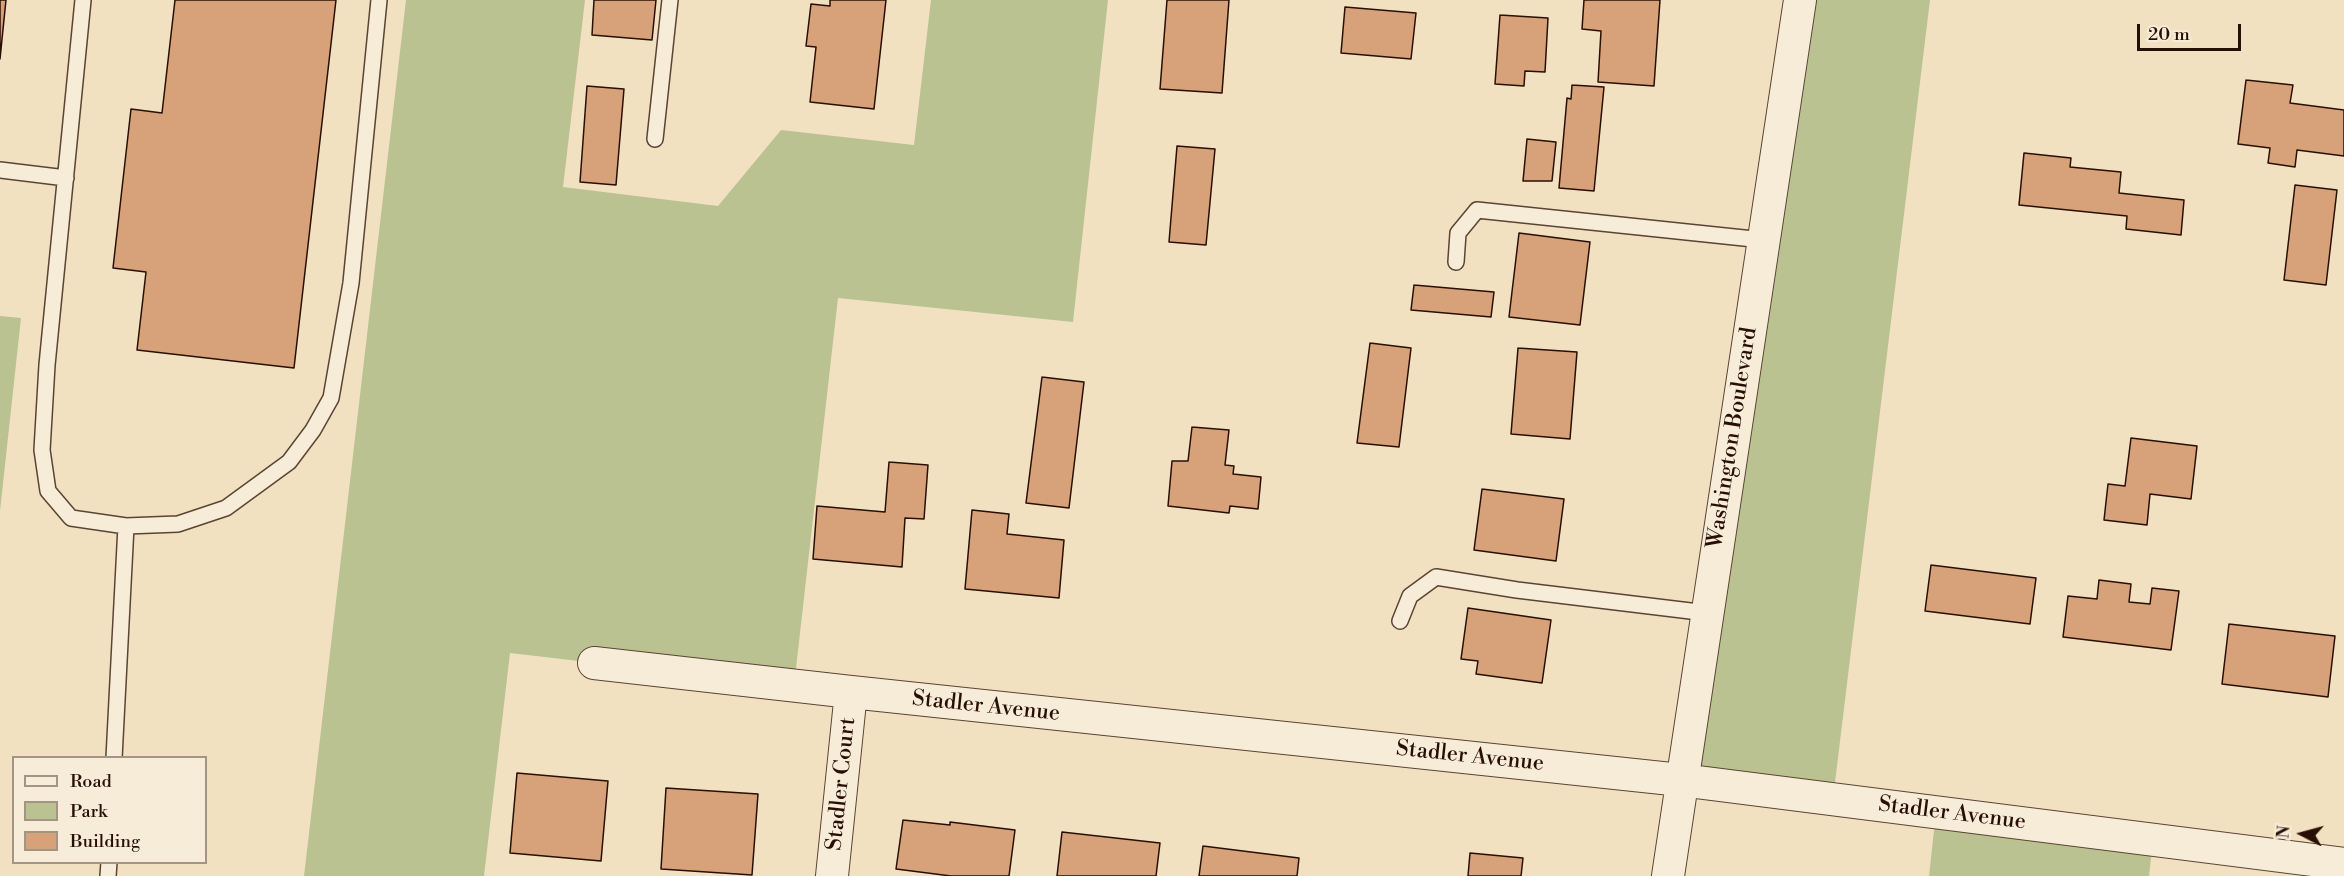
<!DOCTYPE html>
<html>
<head>
<meta charset="utf-8">
<style>
	body { margin:0 }
	#map { position:relative; width:2344px; height:876px; overflow:hidden; background:#f2e1c1; font-family:"Libre Bodoni",serif }
	canvas { display:block }
	.legend { position:absolute; left:12px; top:756px; width:195px; height:108px; box-sizing:border-box; background:#f7ecd7; border:2px solid #a49483; margin:0; padding:8px 10px; list-style:none; font-size:18px; color:#280f04 }
	.legend li { display:flex; align-items:center; gap:12px; height:30px }
	.legend b { width:30px; border:2px solid #a49483 }
	.north { position:absolute; left:2272px; top:804px; width:60px; height:60px; -webkit-text-stroke:4px #f7ecd7; paint-order:stroke; rotate:276deg; font-size:16px; font-weight:700; line-height:24px; text-align:center; color:#280f04 }
	.north::after { content:''; display:block; margin:auto; width:21px; height:27px; background:#280f04; clip-path:polygon(50% 0,100% 100%,50% 72%,0 100%) }
	.scale { position:absolute; left:2137px; top:24px; width:104px; height:27px; box-sizing:border-box; border:3px solid #280f04; border-top:0; padding-left:8px; font-size:18px; line-height:21px; white-space:nowrap; color:#280f04; -webkit-text-stroke:4px #f7ecd7; paint-order:stroke }
</style>
</head>
<body>
<div id="map">
<canvas width="2344" height="876"></canvas>
<ul class="legend">
<li><b style="height:8px;background:#f7ecd7"></b>Road</li>
<li><b style="height:16px;background:#bbc292"></b>Park</li>
<li><b style="height:16px;background:#d7a179"></b>Building</li>
</ul>
<div class="north">N</div>
<div class="scale">20 m</div>
</div>
<script>
const g = document.querySelector('canvas').getContext('2d');
g.lineJoin = 'round';
function paint(path, color) { g.fillStyle = color; g.fill(path, 'evenodd'); }
const toPath = rows => new Path2D(rows.map(r => 'M' + r).join(''));
function stroke(path, color, width, dash) { g.strokeStyle = color; g.lineWidth = width; g.lineCap = dash ? 'butt' : 'round'; g.setLineDash(dash || []); g.stroke(path); }
function write(font, color, halo, rows, align = 'center') {
  g.font = font + ' "Libre Bodoni",serif'; g.lineWidth = 4.5; g.setLineDash([]); g.textBaseline = 'middle'; g.strokeStyle = halo; g.fillStyle = color; for (const [text, x, y, turn = 0] of rows) {
    g.save(); g.translate(x, y); g.rotate((+turn || 0) * Math.PI / 180); g.textAlign = isNaN(turn) ? turn : align; if (halo) g.strokeText(text, 0, 0); g.fillText(text, 0, 0); g.restore();
  }
}
paint(toPath([
	[406,0,585,0,563,187,718,206,781,130,914,145,931,0,1108,0,1073,322,838,298,794,686,510,653,484,876,304,876],
	[1800,0,1930,0,1833,799,1681,780],
	[0,316,21,318,0,511],
	[1936,812,2153,840,2149,876,1929,876]
]), '#bbc292');
const building = toPath([
	[0,0,6,0,0,59,0,0],
	[175,0,336,0,294,368,137,350,146,272,113,268,131,109,162,113,175,0],
	[594,0,656,0,652,40,592,35,594,0],
	[830,0,886,0,874,109,810,102,816,47,806,46,811,4,830,6,830,0],
	[1167,0,1229,0,1222,93,1160,89,1167,0],
	[1584,0,1660,0,1654,86,1598,82,1601,31,1582,29,1584,0],
	[1345,7,1416,13,1411,59,1341,53,1345,7],
	[1500,15,1548,18,1545,72,1525,71,1524,86,1495,84,1500,15],
	[2246,80,2293,85,2290,103,2344,110,2344,156,2297,150,2295,167,2268,163,2270,148,2238,144,2246,80],
	[1572,85,1604,87,1594,191,1559,188,1567,98,1571,99,1572,85],
	[587,86,624,89,616,185,580,182,587,86],
	[1527,139,1556,142,1552,181,1523,181,1527,139],
	[1177,146,1215,149,1206,245,1169,242,1177,146],
	[2024,153,2071,158,2070,167,2121,172,2119,193,2184,200,2181,235,2126,229,2127,216,2019,205,2024,153],
	[2295,185,2337,190,2326,285,2284,280,2295,185],
	[1519,233,1590,242,1580,325,1509,317,1519,233],
	[1414,285,1494,292,1491,317,1411,310,1414,285],
	[1370,343,1411,348,1399,447,1357,443,1370,343],
	[1518,348,1577,352,1570,439,1511,434,1518,348],
	[1042,377,1084,382,1069,508,1026,503,1042,377],
	[1192,427,1229,430,1225,465,1234,466,1233,474,1261,477,1258,509,1230,506,1229,513,1168,506,1172,461,1188,461,1192,427],
	[2131,438,2197,446,2191,499,2150,494,2147,525,2104,520,2108,484,2125,486,2131,438],
	[889,462,928,465,924,519,905,518,902,567,813,559,817,506,885,512,889,462],
	[1482,489,1564,499,1556,561,1474,550,1482,489],
	[972,510,1009,514,1007,534,1064,540,1059,598,965,589,972,510],
	[1931,565,2036,578,2030,624,1925,611,1931,565],
	[2099,580,2131,584,2129,602,2150,604,2152,588,2179,591,2171,650,2063,637,2068,596,2097,599,2099,580],
	[1468,608,1551,620,1542,683,1476,674,1478,661,1461,659,1468,608],
	[2229,624,2335,636,2328,697,2222,684,2229,624],
	[517,773,608,781,601,861,510,853,517,773],
	[666,788,758,794,752,875,661,869,666,788],
	[903,820,950,825,950,822,1015,830,1009,876,951,876,896,869,903,820],
	[1062,832,1160,843,1156,876,1057,876,1062,832],
	[1203,846,1299,858,1297,876,1199,876,1203,846],
	[1470,853,1523,858,1521,876,1468,876,1470,853]
]);
paint(building, '#d7a179');
stroke(building, '#280f04', 1.5);
const service = toPath([
	[83,0,47,365,42,450,48,491,71,518,126,526,178,524,226,508,289,462,313,430,331,398,351,283,379,0],
	[655,139,670,0],
	[0,170,66,178],
	[1456,262,1458,233,1477,210,1763,240],
	[1400,621,1410,596,1436,577,1517,590,1707,613],
	[114,758,126,526],
	[108,876,109,862]
]);
const minor = toPath([
	[594,663,851,692,1681,780,2344,864],
	[832,876,851,692],
	[1668,876,1800,0]
]);
stroke(service, '#5a4433', 18);
stroke(minor, '#5a4433', 34);
stroke(service, '#f7ecd7', 15);
stroke(minor, '#f7ecd7', 32);
write('22px', '#280f04', '#f7ecd7', [
	["Washington Boulevard",1733,438,-81],
	["Stadler Avenue",986,707,6],
	["Stadler Avenue",1470,757,6],
	["Stadler Court",842,784,-84],
	["Stadler Avenue",1952,814,7]
]);
</script>
</body>
</html>
